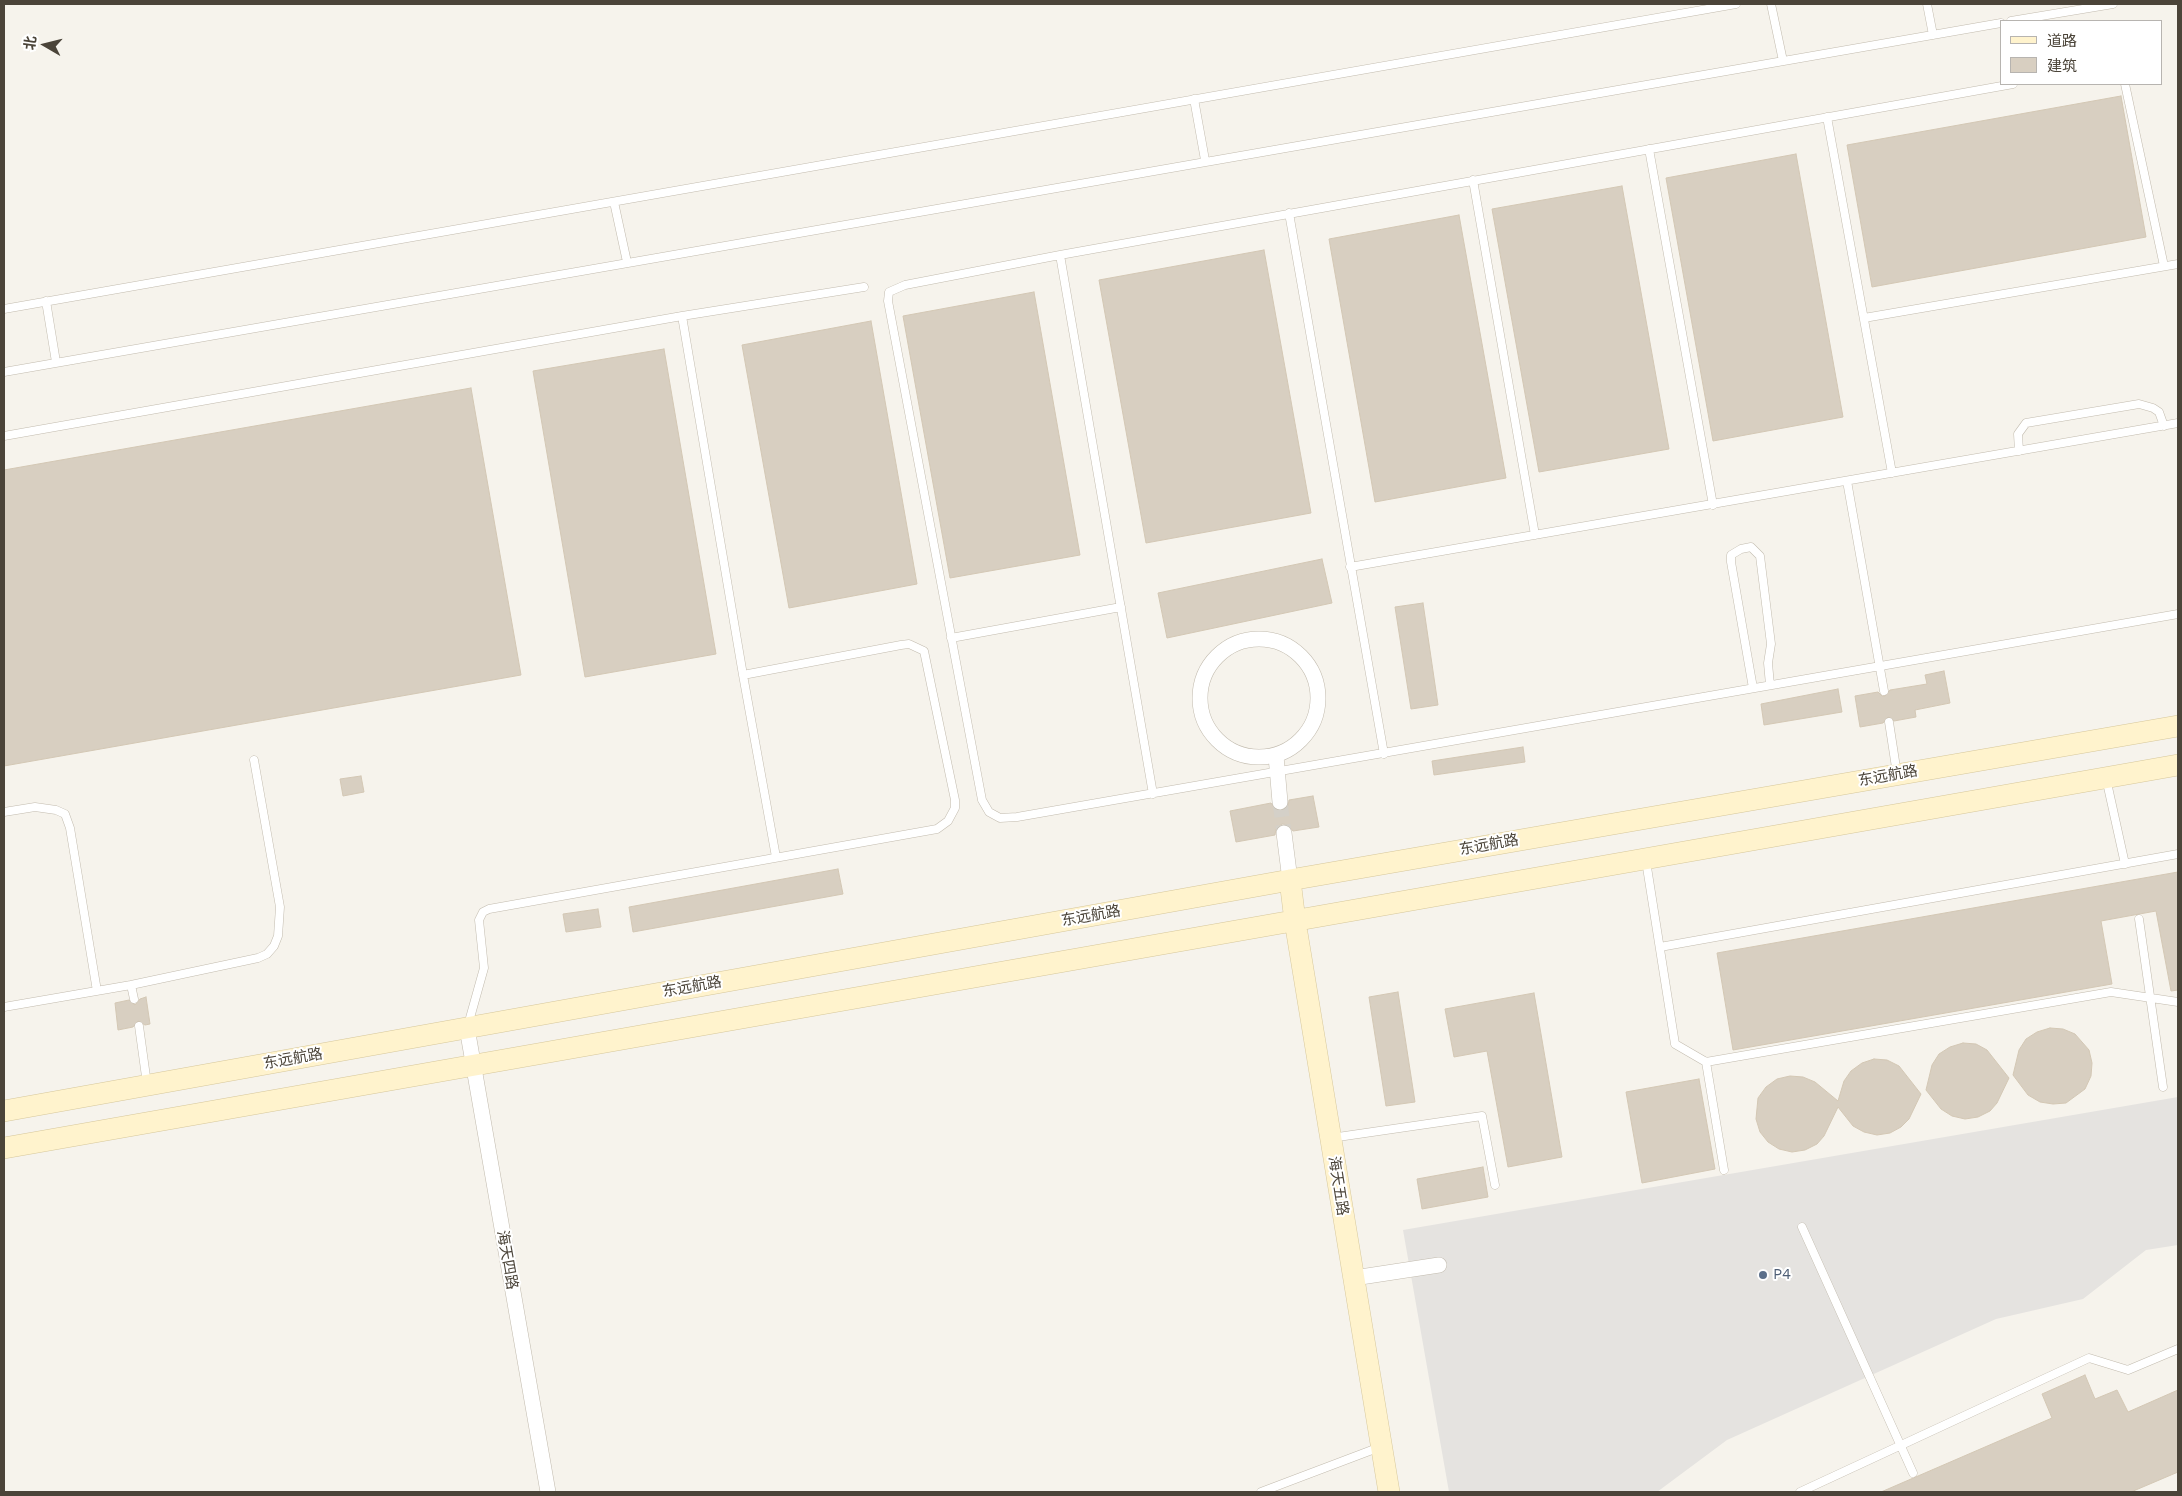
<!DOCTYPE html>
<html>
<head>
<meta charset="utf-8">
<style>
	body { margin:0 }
	#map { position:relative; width:2182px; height:1496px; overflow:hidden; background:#f6f3ec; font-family:"Work Sans","Noto Sans SC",sans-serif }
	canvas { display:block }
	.frame { position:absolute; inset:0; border:5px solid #4b4439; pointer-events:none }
	.legend { position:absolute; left:2000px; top:20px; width:162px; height:65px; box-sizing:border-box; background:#fff; border:1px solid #b7b4b0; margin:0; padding:6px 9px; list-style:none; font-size:15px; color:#4b4439 }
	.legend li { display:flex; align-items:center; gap:10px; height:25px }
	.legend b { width:25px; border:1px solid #b7b4b0 }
	.north { position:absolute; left:20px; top:20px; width:50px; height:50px; -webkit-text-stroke:4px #fff; paint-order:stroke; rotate:278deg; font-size:14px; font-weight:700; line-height:20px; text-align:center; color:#4b4439 }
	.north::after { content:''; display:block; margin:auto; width:18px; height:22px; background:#4b4439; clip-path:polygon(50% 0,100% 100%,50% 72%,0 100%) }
</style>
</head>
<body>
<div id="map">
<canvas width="2182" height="1496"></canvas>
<div class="frame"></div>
<ul class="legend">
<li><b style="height:6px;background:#fff3cd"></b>道路</li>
<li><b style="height:14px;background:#d8cfc1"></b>建筑</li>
</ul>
<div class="north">北</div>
</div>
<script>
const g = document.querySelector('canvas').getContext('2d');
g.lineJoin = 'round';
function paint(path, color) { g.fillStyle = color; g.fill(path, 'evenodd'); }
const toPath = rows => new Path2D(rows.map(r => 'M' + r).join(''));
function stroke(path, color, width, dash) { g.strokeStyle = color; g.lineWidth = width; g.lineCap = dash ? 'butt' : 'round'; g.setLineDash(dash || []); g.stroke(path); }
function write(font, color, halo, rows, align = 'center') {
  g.font = font + ' "Work Sans","Noto Sans SC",sans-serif'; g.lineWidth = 4; g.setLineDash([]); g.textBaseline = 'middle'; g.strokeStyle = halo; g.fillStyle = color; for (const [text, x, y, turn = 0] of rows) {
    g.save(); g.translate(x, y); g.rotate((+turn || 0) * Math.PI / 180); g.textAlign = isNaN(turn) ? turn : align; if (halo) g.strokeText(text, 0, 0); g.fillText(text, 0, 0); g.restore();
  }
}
paint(toPath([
	[2178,1097,2178,1245,2146,1250,2083,1299,1996,1319,1727,1440,1657,1492,1449,1492,1403,1230]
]), '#e5e3e0');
const building = toPath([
	[2121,96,2146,237,1872,287,1847,145,2121,96],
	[1796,154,1843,417,1713,441,1666,178,1796,154],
	[1622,186,1669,449,1539,472,1492,209,1622,186],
	[1459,215,1506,478,1375,502,1329,239,1459,215],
	[1264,250,1311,513,1146,543,1099,280,1264,250],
	[1034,292,1080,555,950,578,903,316,1034,292],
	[871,321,917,584,789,608,742,345,871,321],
	[664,349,716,654,585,677,533,371,664,349],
	[471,388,521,675,4,766,4,470,471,388],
	[1322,559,1332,603,1167,638,1158,593,1322,559],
	[1423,603,1438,705,1411,709,1395,607,1423,603],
	[1944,671,1950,703,1915,710,1916,717,1894,721,1888,717,1883,723,1860,727,1855,696,1878,692,1882,696,1885,696,1890,690,1927,684,1925,675,1944,671],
	[1838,689,1842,712,1764,725,1761,704,1838,689],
	[1523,747,1525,762,1434,775,1432,761,1523,747],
	[361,776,364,792,343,796,340,779,361,776],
	[1313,796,1319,827,1293,831,1288,825,1282,824,1276,829,1275,835,1236,842,1230,811,1271,803,1276,810,1281,811,1288,806,1289,800,1313,796],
	[838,869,843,894,633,932,629,907,838,869],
	[2178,872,2178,990,2171,991,2156,911,2101,921,2112,984,1733,1050,1717,953,2178,872],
	[598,909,601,927,566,932,563,914,598,909],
	[1398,992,1415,1102,1386,1106,1369,997,1398,992],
	[1534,993,1562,1157,1508,1167,1487,1051,1454,1057,1445,1009,1534,993],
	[146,997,150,1024,145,1025,138,1021,133,1027,118,1030,115,1003,129,1000,135,1005,140,999,146,997],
	[2050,1028,2063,1029,2075,1034,2089,1050,2092,1063,2091,1076,2085,1089,2066,1103,2053,1104,2040,1102,2028,1095,2013,1075,2019,1050,2026,1039,2037,1032,2050,1028],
	[1963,1043,1976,1044,1987,1050,2009,1078,1997,1103,1990,1111,1978,1117,1965,1119,1952,1116,1941,1109,1926,1090,1932,1065,1939,1054,1950,1047,1963,1043],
	[1874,1059,1887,1060,1899,1066,1921,1094,1909,1119,1901,1127,1890,1133,1877,1135,1864,1132,1853,1126,1838,1107,1824,1136,1817,1144,1805,1150,1792,1152,1779,1149,1768,1142,1760,1132,1756,1119,1758,1098,1766,1087,1777,1079,1790,1076,1803,1077,1815,1082,1838,1101,1844,1081,1851,1071,1862,1063,1874,1059],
	[1699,1079,1715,1169,1642,1183,1626,1092,1699,1079],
	[1483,1167,1488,1197,1422,1209,1417,1179,1483,1167],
	[2085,1375,2095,1399,2117,1390,2128,1412,2178,1390,2178,1472,2131,1492,1881,1492,2052,1418,2042,1394,2085,1375]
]);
paint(building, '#d8cfc1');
stroke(building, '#d3c7b4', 1);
stroke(toPath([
	[1280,802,1284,833]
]), '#d4d0c8', 15, [15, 8]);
const lane = toPath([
	[1771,4,1783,61],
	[1927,4,1933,35],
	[2011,21,2113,4],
	[2013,84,1060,255,905,285,889,292,888,301,982,800,989,812,1000,818,1017,817,2178,614],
	[2125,84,2164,266],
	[1194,99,1205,160],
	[1827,117,1892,473],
	[1649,149,1713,505],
	[1473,180,1535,535],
	[614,202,627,262],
	[1289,213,1384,754],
	[1060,255,1153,794],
	[46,301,56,362],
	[4,309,1736,4],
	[1864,318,2178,264],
	[4,372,2001,23],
	[4,436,682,316],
	[2019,451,2018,434,2026,423,2139,404,2153,408,2159,412,2164,426],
	[1847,481,1884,691],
	[1350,567,2178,423],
	[951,638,1121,607],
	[1753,688,1731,562,1731,555,1741,549,1751,547,1760,556,1771,644,1768,663,1770,685],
	[1889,722,1897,774],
	[2106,778,2125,864],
	[4,812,35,807,56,810,65,814,70,828,97,991],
	[776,857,743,675,682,316,864,287],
	[1646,861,1675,1044,1706,1062,2111,992,2178,1002],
	[2139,919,2163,1087],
	[1660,947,2178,854],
	[131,985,134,999],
	[4,1007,131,985,258,958,267,954,274,946,278,936,280,907,254,760],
	[468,1025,484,968,479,920,483,912,489,909,937,829,948,821,955,808,955,800,924,651,909,644,901,645,743,675],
	[139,1026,147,1084],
	[1706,1062,1724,1170],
	[1331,1138,1482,1116,1495,1185],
	[1802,1227,1913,1473],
	[1261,1492,1380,1447],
	[1800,1492,2089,1358,2128,1370,2178,1349]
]);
const street = toPath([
	'1200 698a59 59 0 1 1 118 0a59 59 0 1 1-118 0Z',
	[1276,756,1280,802],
	[1284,833,1290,880],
	[467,1028,548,1492],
	[1354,1278,1439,1265]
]);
const secondary = toPath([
	[1290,880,1295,921,1389,1492],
	[4,1111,1290,880,2178,726],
	[4,1148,2178,765]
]);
stroke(lane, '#c2bbae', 9);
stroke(street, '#c2bbae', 16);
stroke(secondary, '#d6c79b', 22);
stroke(lane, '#fff', 8);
stroke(street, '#fff', 15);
stroke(secondary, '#fff3cd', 21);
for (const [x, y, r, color] of [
	[1763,1275,5,"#5c6f8a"]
]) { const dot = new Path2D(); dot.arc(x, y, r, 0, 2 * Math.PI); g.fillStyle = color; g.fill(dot); stroke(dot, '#fff', 2); }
write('15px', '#4b4439', '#fff', [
	["东远航路",1888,776,-10],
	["东远航路",1489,845,-10],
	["东远航路",1091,916,-10],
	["东远航路",692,987,-10],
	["东远航路",293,1059,-10],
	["海天五路",1338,1186,81],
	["海天四路",507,1260,80]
]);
write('15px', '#4e5e75', '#fff', [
	["P4",1773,1275]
], 'left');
</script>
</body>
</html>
